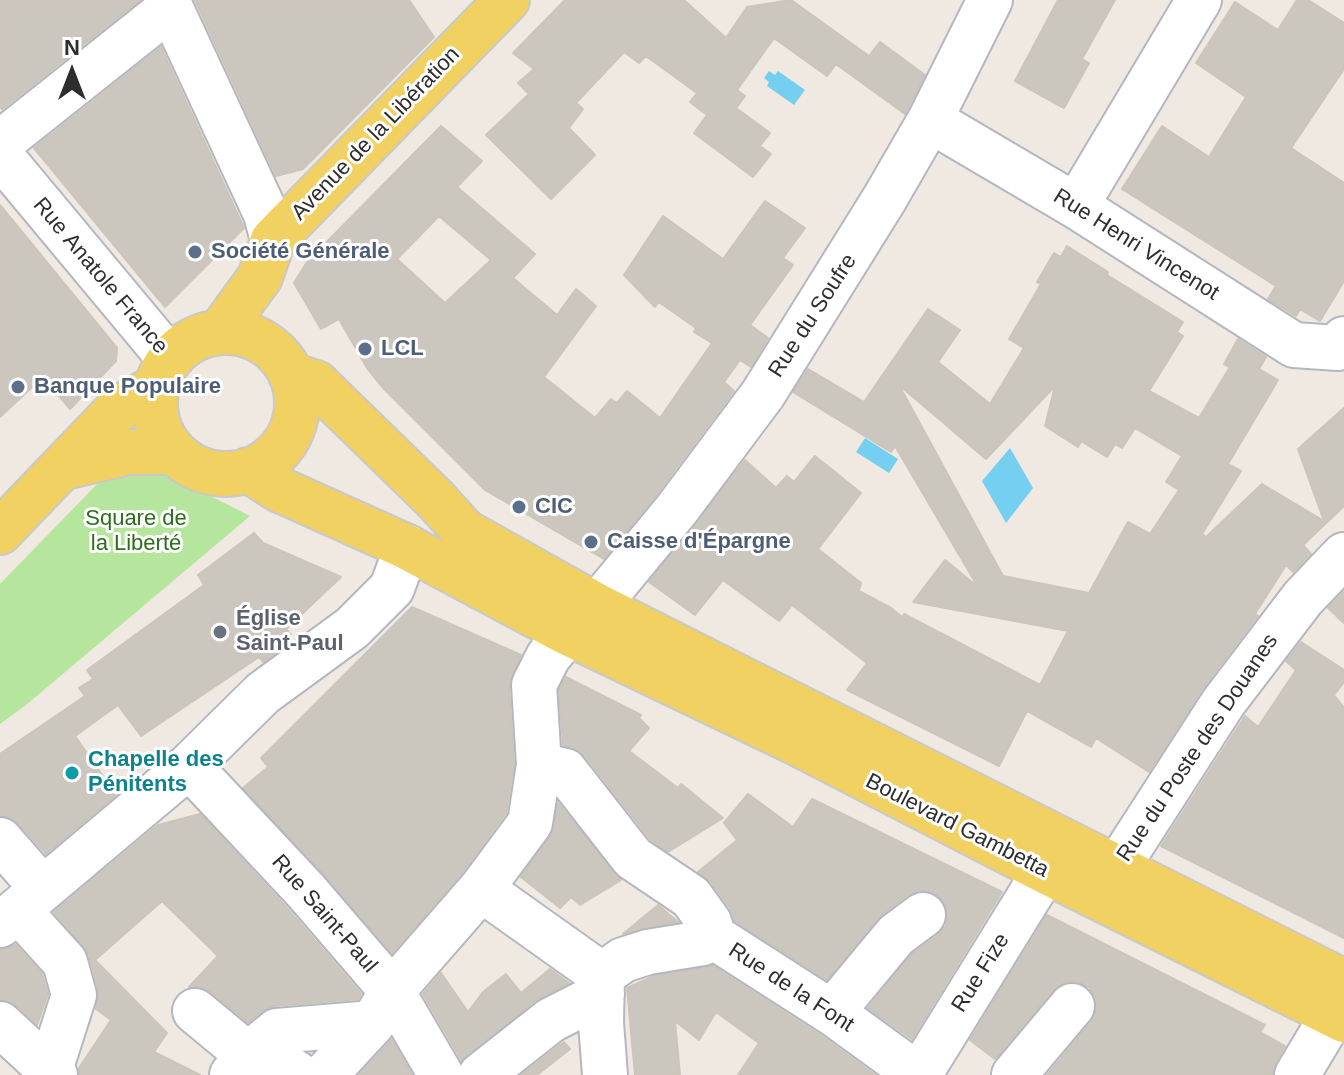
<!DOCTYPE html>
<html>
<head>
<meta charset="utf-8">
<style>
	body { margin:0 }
	#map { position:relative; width:1344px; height:1075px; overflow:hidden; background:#efe9e1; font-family:Helvetica,sans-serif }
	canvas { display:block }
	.north { position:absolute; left:32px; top:32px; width:80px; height:80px; -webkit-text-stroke:6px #fff; paint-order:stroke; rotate:0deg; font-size:22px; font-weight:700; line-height:32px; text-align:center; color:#2e2e2e }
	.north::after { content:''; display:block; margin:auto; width:28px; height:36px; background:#2e2e2e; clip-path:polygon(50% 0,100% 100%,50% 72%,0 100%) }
</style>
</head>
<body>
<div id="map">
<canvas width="1344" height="1075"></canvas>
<div class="north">N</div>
</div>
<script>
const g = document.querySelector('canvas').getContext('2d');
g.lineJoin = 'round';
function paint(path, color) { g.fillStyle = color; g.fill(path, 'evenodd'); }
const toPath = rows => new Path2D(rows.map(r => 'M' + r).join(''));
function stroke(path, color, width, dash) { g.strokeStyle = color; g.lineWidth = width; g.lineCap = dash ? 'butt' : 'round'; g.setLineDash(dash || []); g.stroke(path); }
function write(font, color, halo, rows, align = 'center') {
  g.font = font + ' Helvetica,sans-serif'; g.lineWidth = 6; g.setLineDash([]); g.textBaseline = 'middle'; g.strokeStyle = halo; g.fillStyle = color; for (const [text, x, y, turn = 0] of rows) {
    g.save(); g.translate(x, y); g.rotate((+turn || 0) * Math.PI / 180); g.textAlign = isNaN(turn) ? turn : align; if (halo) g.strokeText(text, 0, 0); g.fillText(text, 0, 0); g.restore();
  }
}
paint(toPath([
	[132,467,161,471,250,516,26,705,0,724,0,584,102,479]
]), '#b6e59e');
paint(toPath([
	[769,71,775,75,778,71,805,90,794,105,767,86,769,82,764,78],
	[865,438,898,459,889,473,856,452],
	[1010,448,1033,488,1006,523,982,481]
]), '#75cff0');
const building = toPath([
	[0,0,140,0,2,109,0,107,0,0],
	[195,0,409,0,434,37,303,169,276,176,195,0],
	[565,0,684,0,726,38,747,7,791,0,869,56,880,42,925,75,905,114,836,64,827,76,774,38,737,90,745,96,736,108,770,133,760,146,771,154,753,177,694,133,707,115,690,102,697,93,646,56,639,63,624,52,576,103,583,109,569,128,595,155,551,199,486,135,529,94,518,83,534,69,513,53,565,0],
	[1058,0,1115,0,1082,59,1089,63,1064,108,1015,81,1058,0],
	[1297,0,1308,0,1344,23,1344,69,1291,148,1344,183,1344,281,1320,321,1300,309,1296,316,1268,299,1276,286,1122,189,1162,126,1209,157,1246,97,1196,63,1235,2,1278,30,1297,0],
	[161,47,244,228,165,307,34,148,161,47],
	[441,126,482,161,457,187,535,254,513,278,557,315,576,289,596,306,544,377,595,418,611,399,617,403,627,391,660,418,712,343,694,332,696,328,659,302,655,307,624,275,663,216,723,259,765,201,805,228,783,258,793,265,750,325,768,338,751,367,740,360,724,382,734,391,657,494,604,559,485,490,384,389,367,368,339,319,321,329,294,283,307,262,441,126],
	[439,216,491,260,445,303,397,259,439,216],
	[0,205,117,348,116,361,70,409,43,377,0,417,0,205],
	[1067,246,1108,272,1107,275,1183,322,1177,332,1183,336,1149,391,1199,418,1230,367,1224,364,1238,339,1266,357,1259,369,1278,380,1228,464,1241,471,1202,534,1206,537,1262,484,1324,521,1298,449,1344,408,1344,506,1303,545,1311,554,1293,572,1286,565,1255,614,1258,616,1203,688,1149,772,1096,738,1091,747,1027,711,999,766,847,690,867,663,792,605,779,621,723,580,695,615,649,582,745,460,776,488,787,476,794,482,815,456,861,493,818,549,861,583,859,591,891,608,902,617,904,614,1040,685,1068,631,913,602,945,560,978,587,895,446,891,452,793,392,808,369,864,402,928,309,960,330,938,362,990,404,1024,348,1009,339,1041,284,1037,282,1054,253,1061,257,1067,246],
	[899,385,986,459,1055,386,1045,426,1078,447,1081,441,1107,457,1115,444,1122,448,1135,428,1182,456,1166,482,1179,490,1150,534,1128,522,1089,593,1003,576,899,385],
	[254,533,263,543,341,577,286,629,291,635,288,638,291,642,263,662,259,657,141,736,118,705,75,736,116,795,46,854,18,823,9,817,0,816,0,754,85,696,79,688,93,679,87,670,204,585,198,575,254,533],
	[1344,591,1344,623,1328,608,1344,591],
	[412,607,521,655,509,686,514,764,506,813,462,873,392,953,324,874,243,788,268,767,261,758,412,607],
	[1301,642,1344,670,1344,682,1334,695,1344,708,1344,938,1161,846,1245,716,1258,727,1296,670,1286,661,1301,642],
	[566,677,641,715,639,718,649,728,629,751,678,788,681,784,723,818,668,852,650,839,585,756,563,745,559,690,566,677],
	[748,794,793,827,812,799,1002,892,912,1039,868,1008,913,953,938,935,946,926,948,913,943,901,932,892,919,890,908,895,877,919,827,980,735,921,730,908,711,882,698,872,737,840,724,823,748,794],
	[558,803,621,880,580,905,571,897,560,908,521,877,550,837,558,803],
	[200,814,287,908,361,994,358,999,274,1006,261,1012,248,1023,210,991,200,987,189,987,218,956,162,901,95,960,167,1033,154,1052,200,1075,79,1075,79,1068,111,1020,96,1009,98,988,89,955,54,912,158,825,200,814],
	[658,905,678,922,623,934,658,905],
	[1047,915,1265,1025,1260,1032,1285,1046,1276,1062,1272,1075,1047,1075,1091,1022,1096,1011,1096,998,1089,987,1076,981,1063,983,1053,990,995,1059,970,1040,1047,915],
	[16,945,42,974,48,994,37,1025,16,1005,0,1000,0,949,16,945],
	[713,966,820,1035,875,1075,738,1075,759,1043,716,1012,699,1040,675,1021,680,1075,635,1075,627,988,654,976,713,966],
	[550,969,569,983,536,1000,462,1061,423,994,441,973,468,1012,483,992,506,974,521,993,550,969],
	[392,1040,412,1075,359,1075,391,1040,392,1040],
	[564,1042,570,1049,537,1075,521,1075,564,1042]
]);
paint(building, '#cbc7bf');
stroke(building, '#cbc5ba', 2);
const minor = toPath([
	[167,0,266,214,273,240],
	[930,120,1076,206,1294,345,1338,348,1344,339],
	[0,143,170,8],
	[0,155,170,359],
	[1076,206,1199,0],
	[597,606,677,509,763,394,885,198,930,120,990,0],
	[539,765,565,771,633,858,691,897,709,922,714,937,834,1014,918,1075],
	[189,766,306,891,392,991,441,1075],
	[0,840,43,889],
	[1116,869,1223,703,1303,598,1344,555],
	[481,889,602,975],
	[18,910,65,962,74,995,50,1070],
	[0,925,189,766,263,693,352,628,392,588,407,547],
	[602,975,623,960,648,952,703,943,714,937],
	[602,975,601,1023,605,1075],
	[195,1011,248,1055],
	[832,1012,896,935,923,915],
	[0,1024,55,1075],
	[258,1048,299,1075],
	[232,1075,248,1055,277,1031,373,1023,392,991,481,889,530,823,539,765,534,685,548,657,568,633],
	[325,1075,373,1023],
	[481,1075,551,1020,602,994],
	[919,1075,1045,871],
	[1014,1075,1072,1006],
	[1297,1075,1333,1015]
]);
const major = toPath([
	[220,332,260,277,273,240,507,0],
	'155 403a71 71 0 1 1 142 0a71 71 0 1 1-142 0Z',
	[291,375,316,383,436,500,465,532,597,606,1344,982],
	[65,467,129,452,174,452],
	[248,470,278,489,407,547,568,633,793,741,1045,871,1344,1020],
	[0,532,118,409,156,387]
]);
stroke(minor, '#b4b7c1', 48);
stroke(major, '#c9c9c9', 48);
stroke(minor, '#fff', 44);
stroke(major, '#f2d163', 44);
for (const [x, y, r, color] of [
	[195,252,8,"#5c6f8a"],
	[365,349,8,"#5c6f8a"],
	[18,387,8,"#5c6f8a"],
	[519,507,8,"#5c6f8a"],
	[591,542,8,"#5c6f8a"],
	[220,632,8,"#6b7280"],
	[72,773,8,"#0f9aa8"]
]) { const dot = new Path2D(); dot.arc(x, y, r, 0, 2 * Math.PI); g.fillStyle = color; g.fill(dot); stroke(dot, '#fff', 3); }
write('22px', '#2e2e2e', '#fff', [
	["Avenue de la Libération",376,134,-46],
	["Rue Henri Vincenot",1136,245,32],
	["Rue Anatole France",100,276,50],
	["Rue du Soufre",813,316,-57],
	["Rue du Poste des Douanes",1198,748,-56],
	["Boulevard Gambetta",957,826,27],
	["Rue Saint-Paul",324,914,49],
	["Rue Fize",981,973,-58],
	["Rue de la Font",791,988,33]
]);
write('bold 22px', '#4e5e75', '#fff', [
	["Société Générale",211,252],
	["LCL",381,349],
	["Banque Populaire",34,387],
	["CIC",535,507],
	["Caisse d'Épargne",607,542]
], 'left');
write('22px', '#2c6e1b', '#fff', [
	["Square de",136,519],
	["la Liberté",136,544]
]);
write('bold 22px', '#5b616d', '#fff', [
	["Église",236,619],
	["Saint-Paul",236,644]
], 'left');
write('bold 22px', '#0d838f', '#fff', [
	["Chapelle des",88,760],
	["Pénitents",88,785]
], 'left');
</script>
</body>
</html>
